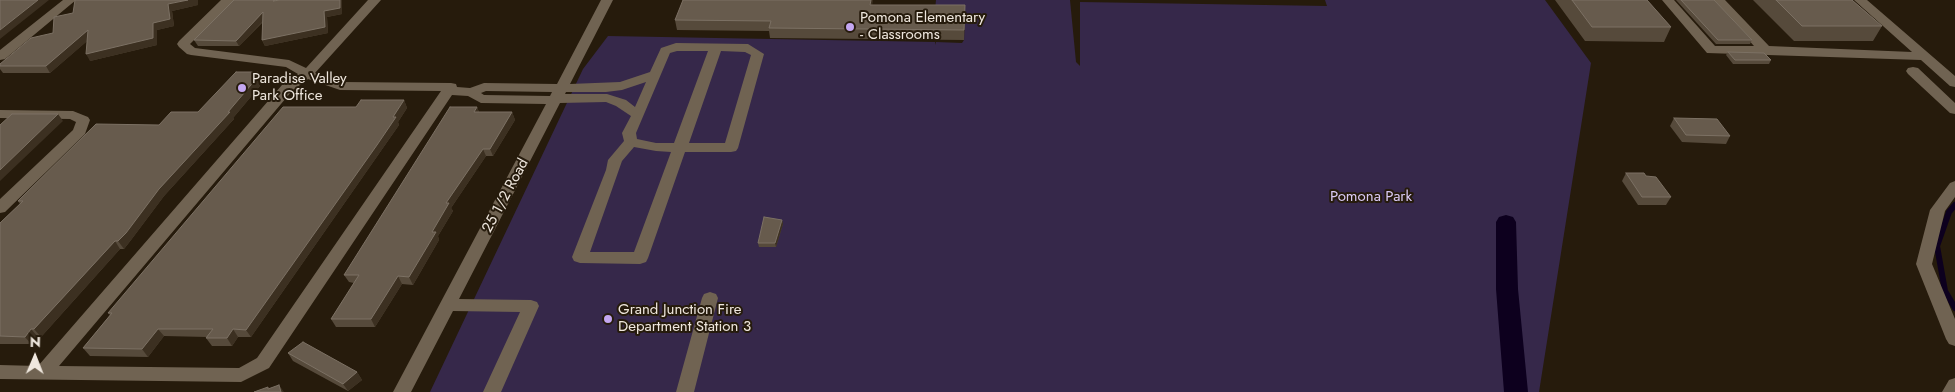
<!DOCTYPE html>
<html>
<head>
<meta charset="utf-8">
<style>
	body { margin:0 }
	#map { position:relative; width:1955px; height:392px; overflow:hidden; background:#261b0c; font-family:Jost,sans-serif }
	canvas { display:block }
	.north { position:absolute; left:10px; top:332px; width:50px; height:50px; -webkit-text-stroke:4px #261b0c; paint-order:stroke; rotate:1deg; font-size:14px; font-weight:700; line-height:20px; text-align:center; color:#efe7de }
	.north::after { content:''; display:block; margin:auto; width:18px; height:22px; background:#efe7de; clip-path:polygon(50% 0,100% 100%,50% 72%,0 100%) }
</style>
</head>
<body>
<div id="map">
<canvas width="1955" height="392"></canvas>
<div class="north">N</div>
</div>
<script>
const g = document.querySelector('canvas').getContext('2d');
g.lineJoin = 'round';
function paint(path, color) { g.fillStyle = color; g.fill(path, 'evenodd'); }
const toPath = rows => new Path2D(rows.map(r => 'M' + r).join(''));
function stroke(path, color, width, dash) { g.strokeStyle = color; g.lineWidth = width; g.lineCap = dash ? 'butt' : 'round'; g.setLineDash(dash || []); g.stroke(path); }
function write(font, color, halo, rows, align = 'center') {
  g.font = font + ' Jost,sans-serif'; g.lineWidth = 4; g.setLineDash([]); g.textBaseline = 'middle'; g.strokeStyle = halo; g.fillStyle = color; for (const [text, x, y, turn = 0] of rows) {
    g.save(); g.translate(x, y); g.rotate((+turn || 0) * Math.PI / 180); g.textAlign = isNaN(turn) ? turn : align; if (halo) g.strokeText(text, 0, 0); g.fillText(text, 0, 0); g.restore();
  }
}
paint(toPath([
	[936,0,1070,0,1076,62,1080,66,1080,2,1327,6,1325,0,1545,0,1591,63,1539,392,430,392,583,69,608,36,935,42,935,45,936,42,962,43,964,40,965,15,946,15,935,10]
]), '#36284a');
stroke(toPath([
	[1955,205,1949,212,1937,246,1945,291,1955,308]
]), '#0d001e', 6);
paint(toPath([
	[1506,215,1513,217,1516,222,1518,289,1528,392,1504,392,1496,289,1496,222,1499,217,1506,215]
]), '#0d001e');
paint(toPath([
	[63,0,76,0,5,59,0,60,0,50,63,0],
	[221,0,234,0,190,44,195,48,289,60,306,68,368,0,381,0,315,73,342,82,451,83,456,84,457,87,470,88,484,83,557,84,601,0,613,0,570,84,620,82,650,72,661,48,676,43,748,44,764,54,738,148,736,151,731,152,685,152,648,258,646,262,640,264,580,263,574,261,572,257,606,170,608,160,624,141,622,133,631,116,616,106,606,102,560,103,459,299,531,300,537,302,539,306,501,392,483,392,520,312,453,311,411,392,393,392,546,104,481,103,468,96,452,95,269,368,241,382,0,379,0,365,38,366,282,85,298,74,286,67,191,55,187,54,179,47,177,44,179,41,221,0],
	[677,51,708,51,674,143,656,143,637,139,636,133,670,53,677,51],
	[721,51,745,52,751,55,725,143,689,143,721,51],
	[308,79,340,90,441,91,257,358,239,368,59,366,292,91,308,79],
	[646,82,635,107,626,100,607,94,565,94,566,92,606,92,622,90,646,82],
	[486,91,552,92,550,96,484,95,481,93,486,91],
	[634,147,656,151,671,152,634,252,590,252,622,161,634,147],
	[1662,0,1674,0,1715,46,1754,46,1712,0,1725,0,1769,46,1912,52,1854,0,1867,0,1955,76,1955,87,1950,86,1921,60,1707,53,1662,0],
	[1913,67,1918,68,1955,103,1955,114,1950,113,1908,74,1906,71,1908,68,1913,67],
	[0,110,73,111,88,117,90,120,85,134,5,212,0,213,0,199,73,130,76,122,70,119,0,118,0,110],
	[1955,181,1955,197,1945,211,1932,264,1955,319,1955,346,1949,344,1946,339,1916,264,1930,210,1950,183,1955,181],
	[710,292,716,294,718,298,694,392,676,392,702,298,704,294,710,292],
	[1955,378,1955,392,1942,392,1949,380,1955,378]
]), '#706352');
paint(toPath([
	[234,0,342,0,342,14,327,17,328,33,265,46,262,40,263,22,239,46,198,46,194,40],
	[1555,0,1647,0,1671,27,1664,42,1585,41],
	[1676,0,1714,0,1752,40,1750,44,1716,44],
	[1753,0,1852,0,1882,26,1873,41,1794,41],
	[198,5,172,11,174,26,157,30,157,45,90,61,87,41,50,73,3,73,0,69,0,64,53,33,73,13],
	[872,5,965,15,964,40,770,38,769,31,677,30,675,20],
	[1728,52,1771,60,1769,64,1733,64,1726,55],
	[262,79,258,83,260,86,233,118,234,119,164,196,131,240,124,249,120,249,41,337,38,337,31,344,0,344,0,223,20,204,18,201,159,125,198,112],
	[404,100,407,108,398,122,399,125,251,337,238,337,232,346,212,346,206,338,207,337,164,336,148,357,90,356,83,348,110,315,108,313,356,107],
	[477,107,479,112,512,112,515,120,493,156,486,156,451,208,453,211,438,236,439,240,413,285,402,284,375,327,336,327,331,319,354,283,349,282,344,275],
	[1674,118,1730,136,1726,144,1682,142,1670,126],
	[1626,173,1671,197,1666,205,1638,205,1622,181],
	[782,220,783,224,776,247,759,247,758,243],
	[288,353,357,372,362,380,348,391,293,361]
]), '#564a3b');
paint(toPath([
	[38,0,49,0,0,39,0,30],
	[188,0,198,0,198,5,172,11,174,26,157,30,157,45,90,61,86,54,168,4],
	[340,0,342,0,342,14,327,17,328,33,265,46,262,40,324,11],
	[871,0,873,0,871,15,870,5],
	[263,12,266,18,239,46,236,41],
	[88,30,92,37,50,73,46,66],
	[258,72,262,79,258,83,260,86,233,118,234,119,164,196,131,240,124,249,118,241,159,189,228,112],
	[404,100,407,108,398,122,399,125,251,337,246,330],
	[477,107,480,115,474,112],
	[512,112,515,120,493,156,490,149],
	[58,114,63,121,0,181,0,170],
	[483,149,486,156,451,208,453,211,438,236,439,240,413,285,409,277,446,203],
	[782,220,783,224,776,247,775,243],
	[115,241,120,249,41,337,34,329],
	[398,276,402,284,375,327,371,319],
	[31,329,38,337,31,344,25,337],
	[158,329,164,336,148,357,142,349],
	[233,329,238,337,232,346,227,338],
	[357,372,362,380,348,391,343,384],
	[279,385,284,392,281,392]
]), '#3c3021');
const building = toPath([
	[0,0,38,0,0,30,0,0],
	[75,0,188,0,168,4,170,19,153,23,153,38,86,54,88,30,46,66,0,66,0,64,31,38,53,33,54,17,73,13,75,0],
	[234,0,275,0,273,1,280,0,340,0,340,8,324,11,325,27,262,40,263,12,236,41,194,40,234,0],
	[683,0,871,0,870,5,965,5,964,30,769,28,771,21,675,20,683,0],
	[1572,0,1647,0,1671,27,1592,27,1572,0],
	[1681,0,1714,0,1752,40,1718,40,1681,0],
	[1776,0,1852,0,1882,26,1802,26,1776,0],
	[1728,52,1764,53,1771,60,1735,60,1728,52],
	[236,72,258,72,252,79,256,79,228,112,230,112,159,189,126,233,118,241,115,241,34,329,31,329,25,337,0,336,0,223,23,201,18,201,96,124,159,125,171,112,198,112,236,72],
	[361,100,404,100,393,117,396,117,377,145,246,330,233,329,227,338,206,338,213,329,158,329,142,349,83,348,112,313,108,313,283,107,356,107,361,100],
	[450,107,477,107,474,112,512,112,490,149,483,149,446,203,449,203,432,232,436,232,409,277,398,276,371,319,331,319,359,275,344,275,450,107],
	[12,114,58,114,0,170,0,125,12,114],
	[1674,118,1717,119,1730,136,1686,135,1674,118],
	[1626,173,1644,173,1646,176,1656,177,1671,197,1642,197,1626,173],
	[764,217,782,220,775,243,758,243,764,217],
	[303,342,357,372,343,384,288,353,303,342],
	[279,385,281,392,254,392,268,387,268,389,279,385]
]);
paint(building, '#675b4d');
stroke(building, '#7c7164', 1);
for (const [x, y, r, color] of [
	[850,27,5,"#c4a7f1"],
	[242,88,5,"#c4a7f1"],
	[608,319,5,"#c4a7f1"]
]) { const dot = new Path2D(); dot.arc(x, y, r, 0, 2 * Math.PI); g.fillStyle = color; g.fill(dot); stroke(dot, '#261b0c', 2); }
write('15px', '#efe7de', '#261b0c', [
	["Pomona Elementary",860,18],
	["- Classrooms",860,35],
	["Paradise Valley",252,79],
	["Park Office",252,96],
	["Grand Junction Fire",618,310],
	["Department Station 3",618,327]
], 'left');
write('15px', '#efe7de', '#261b0c', [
	["25 1/2 Road",506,196,-62]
]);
write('15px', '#dacaf6', '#261b0c', [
	["Pomona Park",1371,197]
]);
</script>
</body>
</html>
